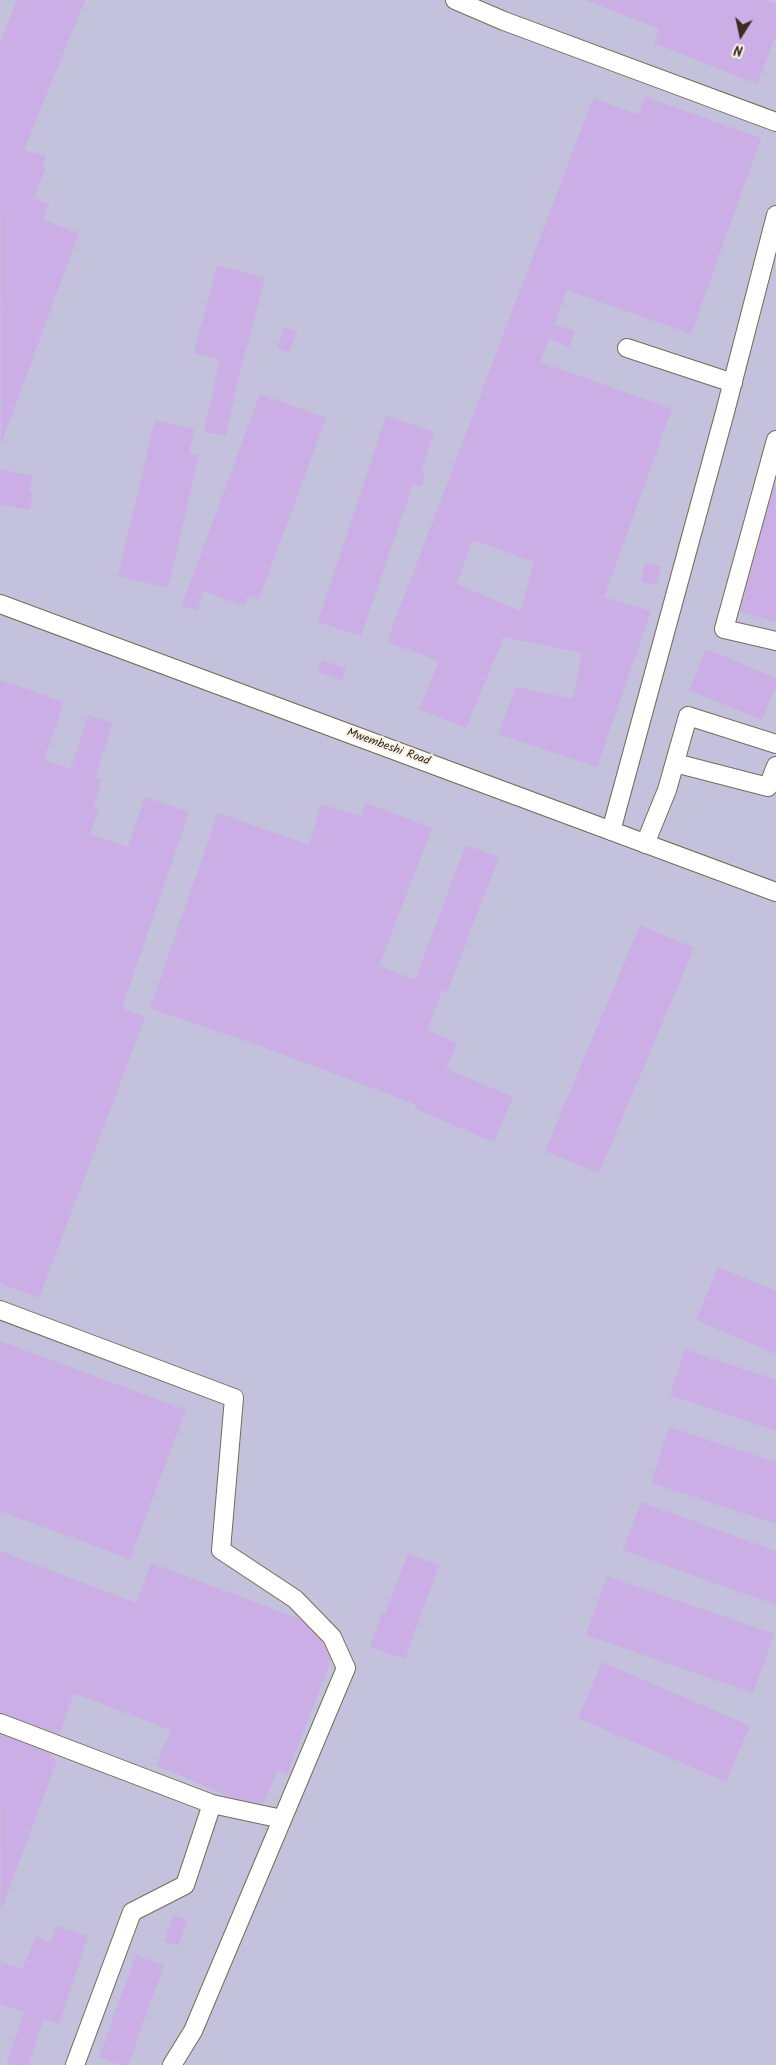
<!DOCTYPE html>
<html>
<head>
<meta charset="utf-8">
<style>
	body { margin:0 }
	#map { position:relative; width:776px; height:2065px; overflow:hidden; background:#eae0bd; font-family:Kalam,sans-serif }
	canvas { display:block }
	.north { position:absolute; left:716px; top:10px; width:50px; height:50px; -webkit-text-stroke:4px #f7f3e8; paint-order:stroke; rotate:190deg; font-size:14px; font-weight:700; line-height:20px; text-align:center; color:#3b2a1e }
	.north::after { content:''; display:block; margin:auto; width:18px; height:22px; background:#3b2a1e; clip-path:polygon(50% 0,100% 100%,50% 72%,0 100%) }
</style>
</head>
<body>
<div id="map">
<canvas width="776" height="2065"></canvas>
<div class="north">N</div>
</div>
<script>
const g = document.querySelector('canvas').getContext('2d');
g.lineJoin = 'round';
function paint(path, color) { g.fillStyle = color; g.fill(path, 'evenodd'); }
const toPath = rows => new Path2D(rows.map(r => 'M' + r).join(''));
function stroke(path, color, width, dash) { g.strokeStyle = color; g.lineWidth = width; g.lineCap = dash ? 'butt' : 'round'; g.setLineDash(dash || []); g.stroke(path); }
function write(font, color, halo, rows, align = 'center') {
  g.font = font + ' Kalam,sans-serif'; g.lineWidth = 4.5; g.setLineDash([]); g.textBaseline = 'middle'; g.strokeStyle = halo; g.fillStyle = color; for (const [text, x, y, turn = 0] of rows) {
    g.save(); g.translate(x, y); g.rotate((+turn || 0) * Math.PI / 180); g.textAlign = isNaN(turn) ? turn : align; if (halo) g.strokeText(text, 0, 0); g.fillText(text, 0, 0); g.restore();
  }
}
paint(toPath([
	[0,0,776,0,776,2065,0,2065]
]), '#c3c1db');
paint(toPath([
	[17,0,85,0,24,150,46,156,43,167,46,168,34,198,49,204,43,220,79,233,1,444,0,43],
	[586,0,765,0,776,4,776,35,757,84,654,43,659,29],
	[645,97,761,138,691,334,567,290,554,324,575,332,569,347,549,339,540,362,672,409,604,597,651,611,597,767,498,734,516,687,573,699,582,653,504,637,466,728,419,709,439,661,387,642,593,98,638,115],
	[473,540,534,562,521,611,456,584],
	[217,265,265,278,238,380,226,436,204,432,220,360,194,353],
	[285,327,297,332,289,352,277,348],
	[260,394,326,418,259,599,249,595,244,606,204,591,197,611,182,605],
	[386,416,434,432,421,471,425,472,421,486,413,484,361,636,318,622],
	[155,420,194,429,189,453,199,455,168,588,118,576],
	[0,469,33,476,29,492,33,493,29,510,0,504],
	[774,486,776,487,776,622,740,612],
	[645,563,661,567,656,585,641,582],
	[706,649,776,678,776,687,762,720,689,690],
	[322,660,346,668,342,680,318,672],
	[0,680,64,702,44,760,71,769,88,715,113,723,95,777,102,780,93,806,99,808,90,834,128,847,145,797,189,812,122,1008,145,1017,39,1298,0,1283],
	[366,803,432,828,379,966,415,980,466,845,499,857,447,992,442,990,427,1030,457,1043,446,1069,513,1097,494,1142,415,1109,417,1105,266,1048,150,1008,218,813,309,845,321,804,361,816],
	[640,925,694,948,599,1173,545,1151],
	[718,1267,776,1291,776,1354,696,1320],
	[0,1341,186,1410,130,1559,0,1511],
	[685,1349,776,1380,776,1431,670,1395],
	[669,1427,776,1462,776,1524,651,1483],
	[641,1502,776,1551,776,1605,623,1550],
	[0,1551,136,1603,151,1563,300,1619,323,1643,331,1660,287,1774,278,1770,263,1804,233,1798,156,1765,171,1730,74,1693,59,1734,0,1713],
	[408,1554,439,1565,405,1659,370,1647,382,1613,385,1614],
	[607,1576,774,1634,753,1693,586,1635],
	[602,1662,750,1726,726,1782,578,1718],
	[0,1734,51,1754,50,1757,57,1760,1,1911],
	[174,1915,188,1920,178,1946,164,1941],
	[56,1926,88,1936,59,2024,44,2019,28,2065,14,2065,7,2062,24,2012,0,2004,0,1962,22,1969,36,1936,50,1943],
	[136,1955,164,1965,128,2065,121,2065,99,2057]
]), '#caaee5');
const minor = toPath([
	[455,0,504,21,776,122],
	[627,348,733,383],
	[776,440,724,629,776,641],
	[0,604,776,892],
	[675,763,768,787,776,766],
	[611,831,725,412,776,215],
	[645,844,667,790,688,716,776,744],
	[0,1310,234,1398,221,1550,295,1599,332,1637,346,1668,193,2031,172,2065],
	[0,1723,212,1804,185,1885,132,1912,75,2065],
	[212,1804,282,1819]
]);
stroke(minor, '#786a56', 20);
stroke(minor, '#fff', 18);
write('12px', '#3b2a1e', '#f7f3e8', [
	["Mwembeshi Road",388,748,20]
]);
</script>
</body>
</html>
